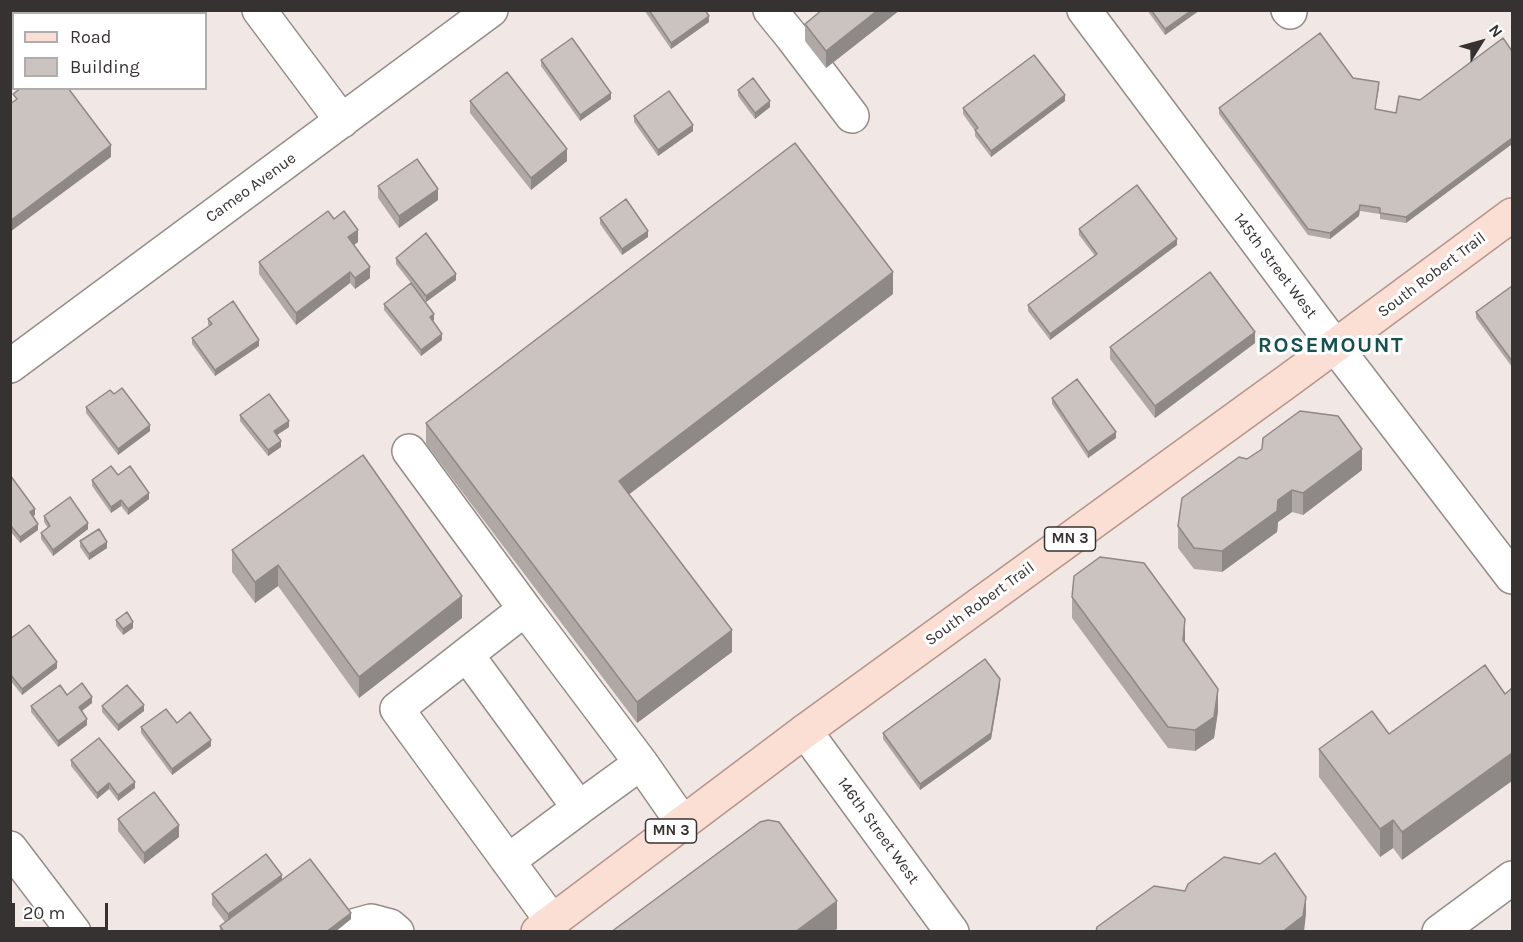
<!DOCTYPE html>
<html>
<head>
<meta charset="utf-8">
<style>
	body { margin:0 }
	#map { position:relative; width:1523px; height:942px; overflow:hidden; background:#f1e8e5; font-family:Karla,sans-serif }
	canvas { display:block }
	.frame { position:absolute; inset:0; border:12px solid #363231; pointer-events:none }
	.legend { position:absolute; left:12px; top:12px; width:195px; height:78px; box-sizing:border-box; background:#fff; border:2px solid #afadad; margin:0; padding:8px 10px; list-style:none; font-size:18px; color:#363231 }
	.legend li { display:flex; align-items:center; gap:12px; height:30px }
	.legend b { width:30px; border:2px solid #afadad }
	.north { position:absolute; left:1451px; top:12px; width:60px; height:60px; -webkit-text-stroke:4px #fff; paint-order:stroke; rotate:53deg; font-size:16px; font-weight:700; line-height:24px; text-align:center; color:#363231 }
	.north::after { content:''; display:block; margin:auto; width:21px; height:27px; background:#363231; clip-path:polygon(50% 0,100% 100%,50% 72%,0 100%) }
	.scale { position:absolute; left:12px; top:903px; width:96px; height:27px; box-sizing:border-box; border:3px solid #363231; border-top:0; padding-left:8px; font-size:18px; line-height:21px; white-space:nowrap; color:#363231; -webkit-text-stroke:4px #fff; paint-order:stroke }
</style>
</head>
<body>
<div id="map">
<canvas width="1523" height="942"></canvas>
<div class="frame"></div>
<ul class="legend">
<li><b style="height:8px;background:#fbdfd4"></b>Road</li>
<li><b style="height:16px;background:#cbc3bf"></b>Building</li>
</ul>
<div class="north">N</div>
<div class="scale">20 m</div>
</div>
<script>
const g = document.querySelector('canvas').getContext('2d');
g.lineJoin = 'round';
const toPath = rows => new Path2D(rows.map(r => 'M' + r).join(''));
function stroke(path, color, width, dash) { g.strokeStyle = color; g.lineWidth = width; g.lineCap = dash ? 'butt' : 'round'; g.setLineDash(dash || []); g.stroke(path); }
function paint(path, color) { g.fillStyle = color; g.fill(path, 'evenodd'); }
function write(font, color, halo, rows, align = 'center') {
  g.font = font + ' Karla,sans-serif'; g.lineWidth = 6; g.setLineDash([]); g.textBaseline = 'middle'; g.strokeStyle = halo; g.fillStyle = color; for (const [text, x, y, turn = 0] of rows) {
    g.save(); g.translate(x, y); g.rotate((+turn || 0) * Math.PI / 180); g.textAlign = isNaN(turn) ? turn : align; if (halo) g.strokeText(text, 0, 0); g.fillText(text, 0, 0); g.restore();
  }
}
const minor = toPath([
	[259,10,342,121],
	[770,10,792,37,852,116],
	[1084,10,1335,346,1512,577],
	[1288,10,1290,12],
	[10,366,491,10],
	[409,451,525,609],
	[467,655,579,808,508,861],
	[805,731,952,932],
	[579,808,641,763],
	[10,848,74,932],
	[552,921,397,709,525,609,641,763,682,822],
	[345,932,353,926,371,921,390,926,397,932],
	[1439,932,1512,878]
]);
const major = toPath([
	[538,932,805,731,1293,377,1512,215]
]);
stroke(minor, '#948c89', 36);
stroke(major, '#b59589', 36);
stroke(minor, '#fff', 33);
stroke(major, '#fbdfd4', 33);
paint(toPath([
	[644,10,705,10,709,22,671,49],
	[900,10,826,68,805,41,805,24],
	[1147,10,1200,10,1165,35],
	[1512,51,1512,144,1406,223,1380,219,1380,214,1360,211,1359,216,1330,239,1308,235,1219,114,1219,108,1353,78,1379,88,1375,110,1396,113],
	[541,60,611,99,580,121,541,66],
	[738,90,770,107,755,119,738,96],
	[470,101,567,161,531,190,470,113],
	[1065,101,991,157,975,136,975,131,963,114,963,108],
	[634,116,693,131,658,156,634,122],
	[378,186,438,200,399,228,378,198],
	[600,218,648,237,622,255,600,224],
	[334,219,358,242,354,245,370,278,355,289,350,283,296,325,259,274,259,262],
	[1079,229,1177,245,1050,340,1028,311,1028,305,1095,256,1079,235],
	[396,258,456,280,426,302,396,264],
	[1512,286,1512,367,1476,318,1476,312],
	[893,294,629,494,732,652,637,723,426,444,426,423],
	[384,304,434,320,432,321,442,340,421,356,384,310],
	[208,319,259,346,215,376,192,344,192,338,210,326,208,325],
	[1255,343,1155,418,1110,359,1110,347],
	[114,394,150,431,118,455,86,413,86,407],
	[1052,398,1116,438,1088,458,1052,404],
	[240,415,289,427,277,435,281,447,268,456,240,421],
	[1247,459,1362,470,1303,515,1292,512,1278,522,1277,532,1222,572,1194,569,1178,548,1178,526],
	[10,475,35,515,33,516,38,530,20,543,11,532,10,533],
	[118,475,149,499,128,515,121,506,111,513,92,486,92,480],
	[44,516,88,529,53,556,41,539,41,533,48,528,44,522],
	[80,541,107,548,89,560,80,547],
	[232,550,462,618,359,698,278,586,255,603,232,572],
	[1072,597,1185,643,1218,711,1214,738,1195,751,1168,748,1072,618],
	[116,620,133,628,123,635,116,626],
	[10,639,57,668,22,695,10,680],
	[1485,665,1402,860,1393,848,1380,857,1319,777,1319,749,1389,734],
	[1000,685,991,739,920,790,883,739,883,733],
	[67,695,92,703,82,711,87,725,58,747,31,712,31,706],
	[102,706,144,711,118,731,102,712],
	[177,723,211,746,172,775,141,733,141,727],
	[71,760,135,788,118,801,109,789,97,799,71,766],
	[118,819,179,837,144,864,118,831],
	[282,880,351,919,335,932,220,932,220,926,225,922,212,905,212,894]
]), '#afa8a4');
paint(toPath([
	[878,10,900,10,826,68,826,51],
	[1192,10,1200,10,1165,35,1165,29],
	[709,16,709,22,671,49,671,43],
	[611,93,611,99,580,121,580,115],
	[1065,95,1065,101,991,157,991,151],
	[770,101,770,107,755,119,755,113],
	[693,125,693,131,658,156,658,150],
	[1512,138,1512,144,1406,223,1406,217],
	[111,145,111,157,10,232,10,221],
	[567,149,567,161,531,190,531,178],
	[438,189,438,200,399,228,399,216],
	[1360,205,1359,216,1330,239,1330,233],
	[358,230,358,242,348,249,348,237],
	[648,231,648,237,622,255,622,249],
	[1177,239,1177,245,1050,340,1050,334],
	[370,267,370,278,355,289,355,278],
	[350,272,350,283,296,325,296,313],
	[893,272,893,294,619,502,619,481],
	[456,274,456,280,426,302,426,296],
	[434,314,434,320,430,323,430,317],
	[1255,332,1255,343,1155,418,1155,406],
	[442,334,442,340,421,356,421,350],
	[259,340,259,346,215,376,215,370],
	[289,421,289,427,274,437,274,431],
	[150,425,150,431,118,455,118,449],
	[1116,432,1116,438,1088,458,1088,452],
	[281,441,281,447,268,456,268,450],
	[1362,449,1362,470,1303,515,1303,493],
	[1292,490,1292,512,1278,522,1277,532,1222,572,1222,551,1278,500],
	[149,493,149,499,128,515,128,509],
	[121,500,121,506,111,513,111,507],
	[35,509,35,515,30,518,30,512],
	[88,523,88,529,53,556,53,550],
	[38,524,38,530,20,543,20,537],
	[107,542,107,548,89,560,89,554],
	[278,565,278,586,255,603,255,582],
	[462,596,462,618,359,698,359,677],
	[1185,619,1185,640,1183,661,1183,640],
	[133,622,133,628,123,635,123,629],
	[732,630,732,652,637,723,637,702],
	[57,662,57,668,22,695,22,689],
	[1000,679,1000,685,991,739,920,790,920,784],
	[1218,689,1218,711,1214,738,1195,751,1195,730],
	[92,697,92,703,79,713,79,707],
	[144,705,144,711,118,731,118,725],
	[87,719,87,725,58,747,58,741],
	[211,740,211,746,172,775,172,769],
	[1512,753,1512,781,1402,860,1402,832],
	[135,782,135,788,118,801,118,795],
	[109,783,109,789,97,799,97,793],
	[1393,820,1393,848,1380,857,1380,829],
	[179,825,179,837,144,864,144,853],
	[282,875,282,886,228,926,228,914],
	[1306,897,1306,914,1304,932,1282,932],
	[837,901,837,929,833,932,795,932],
	[351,913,351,919,335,932,326,932]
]), '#8e8886');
const building = toPath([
	[649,10,705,10,709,16,671,43,649,10],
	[822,10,878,10,826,51,805,24,822,10],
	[1151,10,1192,10,1165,29,1151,10],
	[1320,33,1353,78,1379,82,1375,109,1396,113,1399,96,1420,100,1503,38,1512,51,1512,138,1406,217,1380,213,1380,208,1360,205,1359,210,1330,233,1308,229,1219,108,1320,33],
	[572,38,611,93,580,115,541,60,572,38],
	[1034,55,1065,95,991,151,975,130,978,128,963,108,1034,55],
	[507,72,567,149,531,178,470,101,507,72],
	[753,78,770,101,755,113,738,90,753,78],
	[21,88,68,88,111,145,10,221,10,104,17,99,13,94,21,88],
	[669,91,693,125,658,150,634,116,669,91],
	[795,143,893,272,619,481,732,630,637,702,426,423,795,143],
	[417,159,438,189,399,216,378,186,417,159],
	[1137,185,1177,239,1050,334,1028,305,1097,254,1079,229,1137,185],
	[626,199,648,231,622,249,600,218,626,199],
	[328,211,334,219,344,211,358,230,348,237,370,267,355,278,350,272,296,313,259,262,328,211],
	[426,233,456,274,426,296,396,258,426,233],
	[1210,272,1255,332,1155,406,1110,347,1210,272],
	[411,283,434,314,430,317,442,334,421,350,384,304,411,283],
	[1512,286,1512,361,1476,312,1512,286],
	[233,301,259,340,215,370,192,338,212,324,208,319,233,301],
	[1077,379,1116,432,1088,452,1052,398,1077,379],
	[122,388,150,425,118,449,86,407,110,390,114,394,122,388],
	[269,394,289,421,274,431,281,441,268,450,240,415,269,394],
	[1300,411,1338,416,1362,449,1303,493,1292,490,1278,500,1277,511,1222,551,1194,548,1178,526,1182,498,1239,457,1247,459,1262,449,1263,438,1300,411],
	[363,455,462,596,359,677,278,565,255,582,232,550,363,455],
	[111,466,118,475,130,466,149,493,128,509,121,500,111,507,92,480,111,466],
	[10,475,35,509,30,512,38,524,20,537,11,526,10,527,10,475],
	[70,497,88,523,53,550,41,533,50,526,44,516,70,497],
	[99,529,107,542,89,554,80,541,99,529],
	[1100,557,1144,563,1185,619,1183,640,1218,689,1214,717,1195,730,1168,727,1072,597,1074,576,1100,557],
	[127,612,133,622,123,629,116,620,127,612],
	[29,625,57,662,22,689,10,674,10,639,29,625],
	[985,659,1000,679,991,733,920,784,883,733,985,659],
	[1485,665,1505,694,1512,688,1512,753,1402,832,1393,820,1380,829,1319,749,1372,711,1389,734,1485,665],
	[82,683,92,697,79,707,87,719,58,741,31,706,60,685,67,695,82,683],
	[127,685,144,705,118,725,102,706,127,685],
	[166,709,177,723,190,712,211,740,172,769,141,727,166,709],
	[99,738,135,782,118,795,109,783,97,793,71,760,99,738],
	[154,792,179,825,144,853,118,819,154,792],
	[768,820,779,822,837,901,795,932,611,932,760,822,768,820],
	[1275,853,1306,897,1303,916,1282,932,1096,932,1097,927,1154,886,1185,891,1188,884,1224,857,1260,864,1275,853],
	[266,854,282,875,228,914,212,894,266,854],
	[310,859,351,913,326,932,224,932,220,926,310,859]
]);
paint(building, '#cbc3bf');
stroke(building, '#8e8886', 1.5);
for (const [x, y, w] of [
	[1070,539,51],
	[671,831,51]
]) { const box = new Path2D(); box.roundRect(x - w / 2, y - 12, w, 24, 4.5); g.fillStyle = '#fff'; g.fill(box); stroke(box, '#363231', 1.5); }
write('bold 15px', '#363231', null, [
	["MN 3",1070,539],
	["MN 3",671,831]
]);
write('16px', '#363231', '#fff', [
	["Cameo Avenue",251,188,-36],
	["145th Street West",1275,266,53],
	["South Robert Trail",1432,275,-37],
	["South Robert Trail",980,604,-36],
	["146th Street West",878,831,54]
]);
g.letterSpacing = '1.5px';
write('bold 22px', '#14514f', '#fff', [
	["ROSEMOUNT",1331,346]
]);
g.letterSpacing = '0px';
</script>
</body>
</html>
